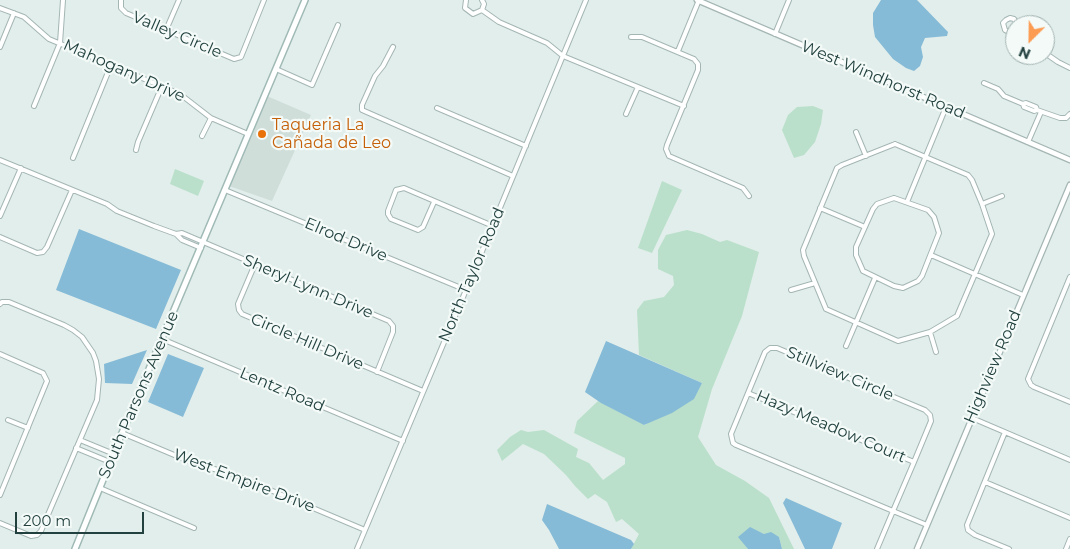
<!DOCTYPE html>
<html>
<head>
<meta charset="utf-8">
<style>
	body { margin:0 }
	#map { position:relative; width:1070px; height:549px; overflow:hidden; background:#e2eeeb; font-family:Montserrat,sans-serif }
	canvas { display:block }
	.north { position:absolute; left:1005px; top:15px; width:50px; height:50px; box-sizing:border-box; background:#f3faf8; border:1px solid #9fb0ae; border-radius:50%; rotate:203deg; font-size:14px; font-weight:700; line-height:20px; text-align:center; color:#21403e }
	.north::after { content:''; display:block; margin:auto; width:18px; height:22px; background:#fc9b52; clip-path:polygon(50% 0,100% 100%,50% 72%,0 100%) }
	.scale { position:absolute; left:15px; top:512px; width:129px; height:22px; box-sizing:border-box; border:2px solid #21403e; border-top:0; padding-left:6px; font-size:15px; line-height:18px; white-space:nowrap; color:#21403e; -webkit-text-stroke:4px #f3faf8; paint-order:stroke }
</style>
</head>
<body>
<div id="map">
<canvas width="1070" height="549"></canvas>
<div class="north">N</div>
<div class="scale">200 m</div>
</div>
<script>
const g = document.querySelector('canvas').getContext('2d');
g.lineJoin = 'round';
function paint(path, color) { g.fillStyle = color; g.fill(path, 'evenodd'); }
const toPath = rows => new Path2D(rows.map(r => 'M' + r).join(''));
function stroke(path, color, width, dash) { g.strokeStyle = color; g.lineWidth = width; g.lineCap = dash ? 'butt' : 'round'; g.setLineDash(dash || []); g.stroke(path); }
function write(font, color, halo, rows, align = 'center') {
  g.font = font + ' Montserrat,sans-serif'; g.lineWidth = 4.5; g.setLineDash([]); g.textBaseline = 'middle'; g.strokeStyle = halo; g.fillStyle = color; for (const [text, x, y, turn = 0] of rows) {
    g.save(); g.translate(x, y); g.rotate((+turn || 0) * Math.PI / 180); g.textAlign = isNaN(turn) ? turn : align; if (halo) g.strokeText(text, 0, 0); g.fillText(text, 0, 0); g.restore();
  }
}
paint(toPath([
	[267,96,311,115,272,201,229,186]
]), '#d0deda');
paint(toPath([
	[813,106,823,110,821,124,815,142,804,155,794,158,782,130,788,115,797,107],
	[175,169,204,181,198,196,170,184],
	[662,181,682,190,652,253,638,248],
	[687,230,702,234,720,242,727,240,759,252,742,316,712,389,698,437,716,465,745,481,769,498,794,549,782,549,779,537,764,534,750,528,745,544,748,549,631,549,639,534,622,519,616,522,607,502,595,494,588,499,575,486,566,475,544,454,523,444,502,461,497,450,510,437,521,430,528,432,544,430,578,449,576,457,589,463,603,480,625,464,625,458,574,433,577,421,598,401,645,425,702,383,639,355,637,310,644,301,664,297,674,285,673,276,658,269,658,250,666,235]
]), '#bae0cb');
paint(toPath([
	[881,0,917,0,948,32,947,36,925,38,921,47,923,57,920,66,914,71,906,68,893,59,875,37,873,25,873,13],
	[79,229,181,270,156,329,56,290],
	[606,341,702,383,694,399,672,413,644,425,601,403,585,392],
	[147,350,132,384,105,383,104,364],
	[168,354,204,368,183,417,148,402],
	[786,498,842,523,832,549,805,549,783,503],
	[547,504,631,540,634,544,631,549,559,549,549,530,542,520],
	[750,527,764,534,771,532,779,537,782,549,748,549,738,537]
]), '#86bbd7');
const minor = toPath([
	[121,0,121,8,126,13,234,59,241,57,264,0],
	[466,0,465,8,473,14,482,10,484,4,482,0],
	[0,8,24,17,49,39,180,94,211,118,248,134],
	[482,10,499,22,547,43,563,56,684,106],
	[166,30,179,0],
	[775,34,789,0],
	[1015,35,1005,30,1003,23,1006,20,1010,18,1014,19,1018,25],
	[631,37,642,37,694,59,698,64,698,70,667,145,666,149,669,156,743,188,749,196],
	[0,47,14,13],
	[393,47,383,66,375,76,362,105,362,110,513,176],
	[678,51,699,0],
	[1045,53,1058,62,1070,68],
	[276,69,312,85,338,25],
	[984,83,998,89,1004,96,1023,104,1026,103,1036,107,1037,110],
	[1023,104,1024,107,1034,111,1037,110,1060,118,1066,118,1070,114],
	[34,106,60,43,63,0],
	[437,108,526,146],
	[626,114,638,87],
	[856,132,866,156],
	[202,136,211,118],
	[1028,142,1041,112],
	[895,144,968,175,972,180,982,204,992,234,957,316,930,332,898,341,826,309,804,256,803,250,837,168,842,165,895,144],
	[136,150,138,142,162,86],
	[73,158,111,65],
	[0,160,107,204,117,211,154,226,176,234,182,233,389,321,393,326,393,332,377,372],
	[225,190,466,290],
	[894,198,928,210,934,217,939,233,922,276,918,281,903,288,894,286,863,271,856,255,856,247,873,209,877,204,894,198],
	[434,202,423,227,418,230,391,219,388,214,388,211,396,190,404,188,493,226],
	[907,202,946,107],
	[982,204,1002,196],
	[820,208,865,227],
	[0,216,21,168],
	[176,234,182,240,201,248],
	[0,237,37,253,43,252,47,247,72,190],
	[931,255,1023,295],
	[255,264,238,304,239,310,242,314,423,391],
	[1070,277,1028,379,1031,385,1034,387,1070,402],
	[791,290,815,283],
	[0,304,2,302,9,302,64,325,73,330,82,337,93,353,96,361,99,379,97,400,41,531,37,535,31,536,0,523],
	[930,332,936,352],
	[162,339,403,441],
	[846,346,875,278],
	[0,354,43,373,47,381,0,495],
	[748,393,914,462],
	[972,418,1070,460],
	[8,420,28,428],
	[1005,432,967,525,968,530,975,535,1009,549],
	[122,433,198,465,230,473,365,530],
	[80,440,114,454],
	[76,448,110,462],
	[985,482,1070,518],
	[100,488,194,528],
	[357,549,466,290,586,0],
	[877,549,893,511,914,462,931,421,930,415,925,410,777,348,770,348,765,352,731,434,733,443,736,445,893,511,927,525],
	[1066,549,1070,539]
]);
const tertiary = toPath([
	[697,0,1070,160],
	[917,549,1070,185]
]);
const secondary = toPath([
	[75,549,122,433,305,0]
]);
stroke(minor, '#a4b6b4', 6);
stroke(tertiary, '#a4b6b4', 7);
stroke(secondary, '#a0bab6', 8);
stroke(minor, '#fff', 4);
stroke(tertiary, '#fff', 4.5);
stroke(secondary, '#fff', 5);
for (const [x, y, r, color] of [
	[262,134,5,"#e8710a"]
]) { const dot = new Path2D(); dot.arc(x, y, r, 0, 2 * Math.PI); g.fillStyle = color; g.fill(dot); stroke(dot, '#f3faf8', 2); }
write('16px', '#21403e', '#f3faf8', [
	["Valley Circle",177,35,23],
	["Mahogany Drive",124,71,24],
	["West Windhorst Road",883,80,23],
	["Elrod Drive",346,240,23],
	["North Taylor Road",472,275,-67],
	["Sheryl Lynn Drive",308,287,23],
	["Circle Hill Drive",307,342,23],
	["Highview Road",993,367,-67],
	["Stillview Circle",840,374,23],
	["Lentz Road",282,390,23],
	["South Parsons Avenue",139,395,-67],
	["Hazy Meadow Court",831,427,23],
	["West Empire Drive",244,481,21]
]);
write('16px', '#c56008', '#f3faf8', [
	["Taqueria La",272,125],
	["Cañada de Leo",272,143]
], 'left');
</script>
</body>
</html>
